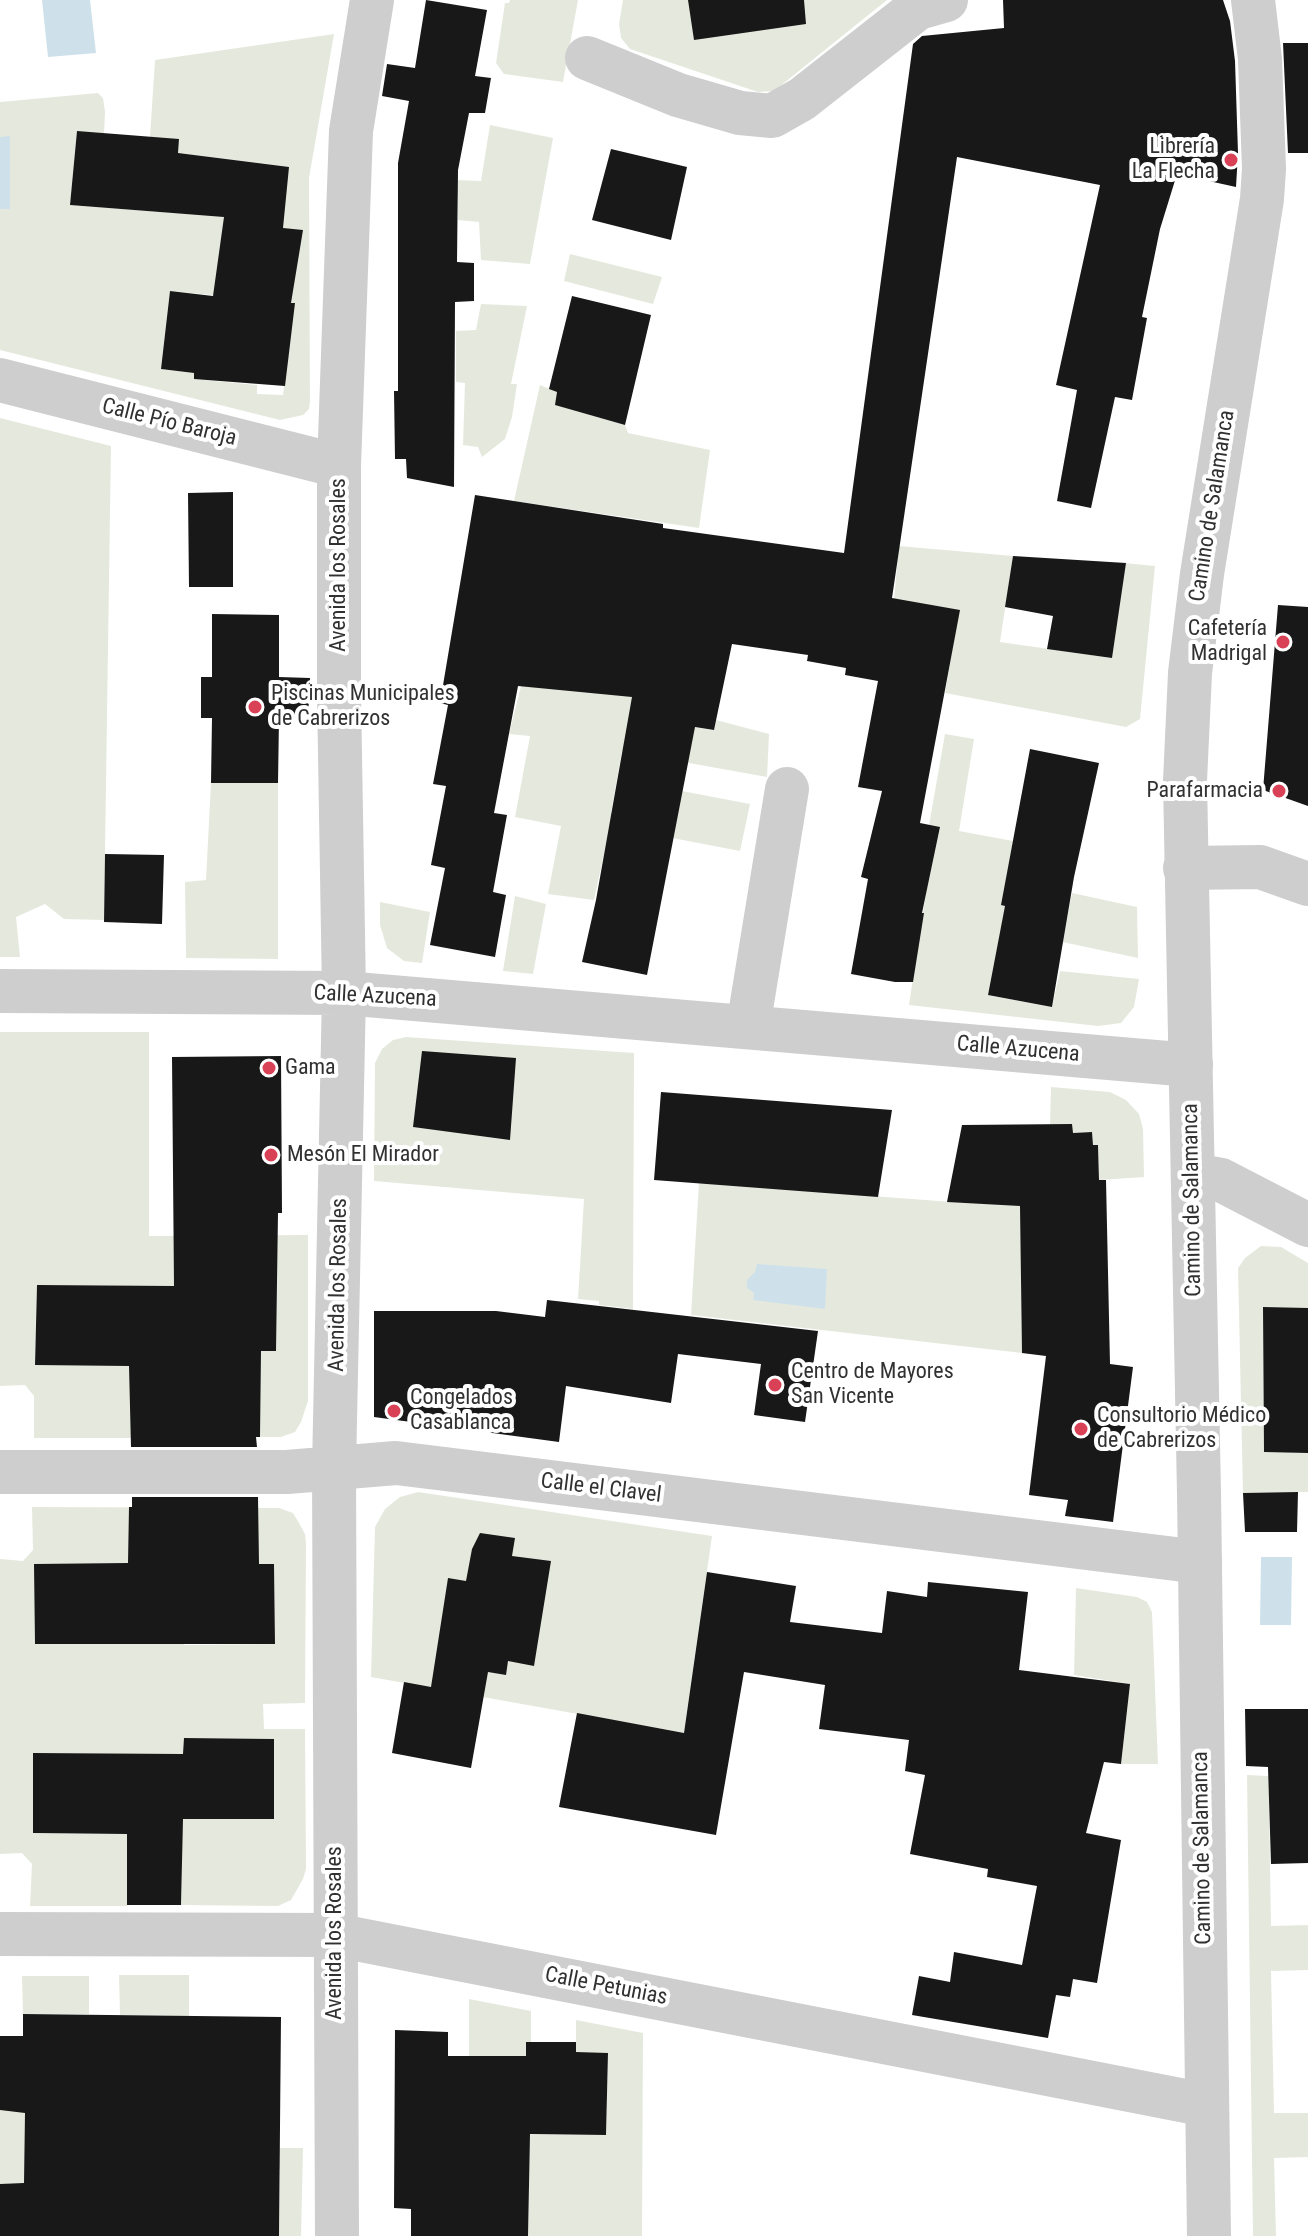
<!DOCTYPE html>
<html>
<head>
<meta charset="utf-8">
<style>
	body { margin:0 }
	canvas { display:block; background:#fff }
</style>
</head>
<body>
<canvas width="1308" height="2236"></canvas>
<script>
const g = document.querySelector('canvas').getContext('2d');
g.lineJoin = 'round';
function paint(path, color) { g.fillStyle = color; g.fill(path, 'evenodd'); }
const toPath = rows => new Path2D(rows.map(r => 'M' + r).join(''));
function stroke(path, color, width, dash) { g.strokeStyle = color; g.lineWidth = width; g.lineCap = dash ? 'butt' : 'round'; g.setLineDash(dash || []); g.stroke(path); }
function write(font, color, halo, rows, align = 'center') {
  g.font = font + ' "Roboto Condensed",sans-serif'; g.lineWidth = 8; g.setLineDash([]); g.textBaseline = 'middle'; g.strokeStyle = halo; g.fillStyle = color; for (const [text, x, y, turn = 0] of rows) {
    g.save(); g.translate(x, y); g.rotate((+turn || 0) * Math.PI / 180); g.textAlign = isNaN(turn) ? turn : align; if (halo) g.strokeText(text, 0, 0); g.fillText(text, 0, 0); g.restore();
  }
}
paint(toPath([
	[510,0,578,0,563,82,504,74,496,63,505,3,509,3],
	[623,0,887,0,774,91,758,92,630,49,621,38,619,24],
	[334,34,309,178,310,401,309,409,303,415,280,420,0,350,0,102,98,93,103,98,105,112,104,133,77,132,70,205,173,213,150,137,155,60],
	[170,291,294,303,283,395,257,394,257,385,194,379,194,373,161,369],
	[490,125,553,138,530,264,481,260,479,222,458,220,458,195,455,188,456,180,481,181],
	[570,254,662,277,653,304,564,281],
	[481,304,527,306,511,384,517,384,512,417,505,439,482,457,478,447,463,445,465,383,456,382,456,331,476,330],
	[540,385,557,392,556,405,625,425,628,433,710,450,699,528,514,501],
	[0,418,111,446,104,920,64,919,45,904,16,917,20,957,0,957],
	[899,546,1013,556,1000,642,1112,658,1125,563,1155,566,1140,719,1126,727,945,693,959,610,894,599],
	[608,672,694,727,713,730,716,720,769,734,767,777,622,751,611,813,675,825,682,791,750,804,740,851,610,826,594,900,548,894,561,826,515,817,530,736,509,734,522,682],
	[945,734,974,739,959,831,1013,841,1002,905,1067,918,1072,893,1137,907,1138,958,1001,929,988,995,1052,1007,1060,971,1139,979,1134,1007,1121,1023,1098,1026,909,1005,926,893,940,828,929,825],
	[211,783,278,783,278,959,186,958,185,882,206,880],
	[515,896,546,904,533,974,503,971],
	[380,902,430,912,422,963,404,961,387,948,380,925],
	[0,1032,149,1032,149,1236,308,1235,308,1401,301,1422,295,1432,281,1437,260,1437,260,1397,131,1438,34,1438,34,1396,25,1385,0,1386],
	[37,1285,127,1286,35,1364],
	[406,1037,634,1053,633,1309,599,1305,599,1301,578,1299,584,1199,374,1181,375,1063,382,1049,393,1040],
	[1051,1087,1110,1092,1126,1100,1139,1114,1143,1129,1144,1177,1099,1180,1098,1145,1093,1145,1092,1132,1073,1133,1050,1124],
	[1021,1181,1022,1353,691,1315,699,1183,965,1203],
	[1261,1246,1281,1247,1308,1263,1308,1308,1263,1308,1264,1451,1308,1453,1308,1492,1243,1493,1238,1268,1245,1258],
	[418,1492,712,1536,684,1733,371,1677,375,1527,385,1509,400,1497],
	[32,1507,279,1508,293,1513,299,1523,305,1534,306,1544,305,1703,263,1704,264,1729,305,1729,306,1869,303,1879,291,1900,278,1906,181,1905,182,1863,127,1864,127,1906,30,1906,32,1864,22,1853,0,1854,0,1559,23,1561,33,1550],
	[274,1565,275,1644,184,1645,183,1566],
	[184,1738,274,1739,273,1819,183,1817],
	[34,1753,123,1754,123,1834,33,1833],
	[1076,1588,1137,1597,1147,1602,1152,1612,1158,1764,1121,1764,1130,1684,1074,1675],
	[1247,1775,1308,1778,1269,1804,1271,1926,1308,1925,1308,1970,1271,1971,1274,2113,1308,2113,1308,2157,1274,2158,1276,2236,1253,2236],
	[119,1975,189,1975,189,2016,120,2015],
	[22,1976,89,1976,89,2014,23,2014],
	[469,1999,531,2011,531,2042,526,2042,526,2056,500,2056,498,2134,606,2135,608,2054,576,2052,576,2020,643,2033,642,2236,528,2236,529,2177,469,2175],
	[0,2108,59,2108,188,2148,303,2148,301,2236,279,2236,280,2169,61,2183,0,2184]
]), '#e5e9dd');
paint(toPath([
	[42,0,90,0,96,53,48,57],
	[10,136,10,209,0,209,0,137],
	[757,1264,827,1269,825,1309,753,1300,754,1293,747,1288,747,1280,755,1272],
	[1261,1557,1292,1557,1291,1625,1260,1625]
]), '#cee1eb');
paint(toPath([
	[426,0,487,10,475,76,491,78,485,113,469,113,458,170,457,262,474,263,474,301,455,302,454,487,407,478,406,459,395,459,394,391,398,391,398,163,409,101,382,96,387,64,415,68],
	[688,0,804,0,806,24,694,40],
	[1003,0,1223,0,1230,21,1235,61,1238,153,1236,187,1177,174,1160,229,1142,317,1147,318,1132,400,1115,397,1091,508,1057,501,1077,390,1056,385,1100,185,957,157,892,598,960,610,920,823,940,827,922,913,924,913,913,982,895,982,851,974,868,879,861,877,882,791,858,787,878,681,845,675,846,668,807,661,808,655,732,644,714,730,695,727,647,975,582,962,596,900,632,697,518,686,494,813,507,815,493,892,506,895,495,957,430,945,445,868,431,865,446,786,433,784,448,705,440,703,475,495,663,524,663,528,844,553,913,44,922,36,1004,28],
	[1283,43,1308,43,1308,153,1288,153],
	[77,131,179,139,178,153,289,167,283,228,303,230,291,303,295,303,285,386,194,379,194,373,161,369,170,291,213,296,224,217,70,205],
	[611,149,687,167,671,240,592,220],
	[572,296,651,315,625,425,555,405,557,392,549,389],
	[233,492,233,587,189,587,188,493],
	[1013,556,1126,563,1112,658,1047,649,1053,616,1005,607],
	[1278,605,1308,607,1308,806,1263,790],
	[212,614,279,615,279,677,310,678,308,718,279,718,278,783,211,783,212,718,201,718,201,677,212,677],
	[1030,749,1099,763,1074,877,1052,1007,988,995,1005,906,1001,905],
	[105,854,164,855,162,924,104,922],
	[422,1051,516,1058,510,1140,413,1127],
	[281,1056,282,1213,278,1213,276,1351,261,1351,260,1437,256,1437,257,1447,131,1447,129,1366,35,1365,37,1285,174,1286,172,1057],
	[661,1092,892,1110,878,1197,654,1180],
	[1072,1124,1073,1133,1092,1132,1093,1145,1098,1145,1099,1180,1106,1180,1110,1364,1133,1367,1113,1522,1065,1516,1068,1500,1029,1495,1046,1356,1022,1353,1020,1206,947,1202,962,1125],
	[547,1300,818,1331,805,1422,754,1415,761,1364,678,1354,671,1403,566,1386,559,1442,374,1417,374,1311,496,1311,545,1317],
	[1263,1307,1308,1308,1308,1453,1264,1452],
	[1298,1492,1297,1532,1245,1532,1243,1493],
	[132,1497,258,1497,259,1564,274,1564,275,1644,35,1644,34,1564,128,1563,129,1507,132,1507],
	[480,1533,515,1538,512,1556,551,1561,534,1666,508,1661,506,1675,488,1672,471,1768,392,1753,404,1682,431,1687,448,1578,466,1581,472,1549],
	[707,1572,796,1586,790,1622,882,1633,887,1591,927,1597,928,1582,1028,1592,1019,1670,1130,1684,1121,1764,1104,1762,1086,1833,1121,1840,1097,1983,1073,1979,1070,1997,1056,1995,1048,2038,912,2015,919,1976,950,1982,954,1952,1022,1965,1037,1886,987,1877,988,1869,910,1854,925,1775,905,1771,909,1740,819,1729,825,1685,744,1672,716,1835,559,1807,577,1713,684,1733],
	[1245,1709,1308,1709,1308,1863,1271,1864,1268,1767,1246,1766],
	[184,1738,274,1739,274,1819,183,1819,181,1905,127,1905,127,1834,33,1833,33,1753,183,1754],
	[23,2014,281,2017,279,2236,0,2236,0,2184,24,2183,25,2113,0,2110,0,2036,23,2036],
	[395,2030,448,2032,448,2056,526,2056,526,2042,576,2042,576,2052,608,2053,606,2135,530,2134,528,2236,411,2236,411,2209,394,2208]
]), '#181818');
stroke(toPath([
	[587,58,678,95,740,113,772,116,802,99,918,8,946,0],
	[0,380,339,466],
	[1185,868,1260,867,1308,884],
	[0,991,344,993,1191,1065],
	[748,1027,787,789],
	[1194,1175,1221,1180,1308,1225],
	[0,1472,287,1472,396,1463,1200,1562],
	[0,1934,335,1935,1206,2105],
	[337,2236,334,1468,344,993,339,694,339,466,351,131,372,0]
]), '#cecece', 44);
stroke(toPath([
	[1209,2236,1199,1493,1185,781,1190,673,1202,574,1262,199,1264,169,1260,59,1253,0]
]), '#cecece', 44);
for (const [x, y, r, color] of [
	[1231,160,8,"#d94157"],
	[1283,642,8,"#d94157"],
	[255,707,8,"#d94157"],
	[1279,791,8,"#d94157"],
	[269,1068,8,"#d94157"],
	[271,1155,8,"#d94157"],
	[775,1385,8,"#d94157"],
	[394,1411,8,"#d94157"],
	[1081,1429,8,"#d94157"]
]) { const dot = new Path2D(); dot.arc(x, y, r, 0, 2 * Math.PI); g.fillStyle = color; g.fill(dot); stroke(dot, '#fff', 3); }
write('22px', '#313131', '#fff', [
	["Librería",1215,147,"right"],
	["La Flecha",1215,172,"right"],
	["Cafetería",1267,629,"right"],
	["Madrigal",1267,654,"right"],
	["Piscinas Municipales",271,694],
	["de Cabrerizos",271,719],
	["Parafarmacia",1263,791,"right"],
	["Gama",285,1068],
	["Mesón El Mirador",287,1155],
	["Centro de Mayores",791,1372],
	["San Vicente",791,1397],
	["Congelados",410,1398],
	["Casablanca",410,1423],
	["Consultorio Médico",1097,1416],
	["de Cabrerizos",1097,1441]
], 'left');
write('22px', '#313131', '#fff', [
	["Calle Pío Baroja",169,423,14],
	["Camino de Salamanca",1213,506,-81],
	["Avenida los Rosales",339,565,-90],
	["Calle Azucena",375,997,3],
	["Calle Azucena",1018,1050,5],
	["Camino de Salamanca",1193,1200,-91],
	["Avenida los Rosales",339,1285,-89],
	["Calle el Clavel",601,1489,7],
	["Camino de Salamanca",1203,1848,-91],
	["Avenida los Rosales",335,1933,-90],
	["Calle Petunias",606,1987,11]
]);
</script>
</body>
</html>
